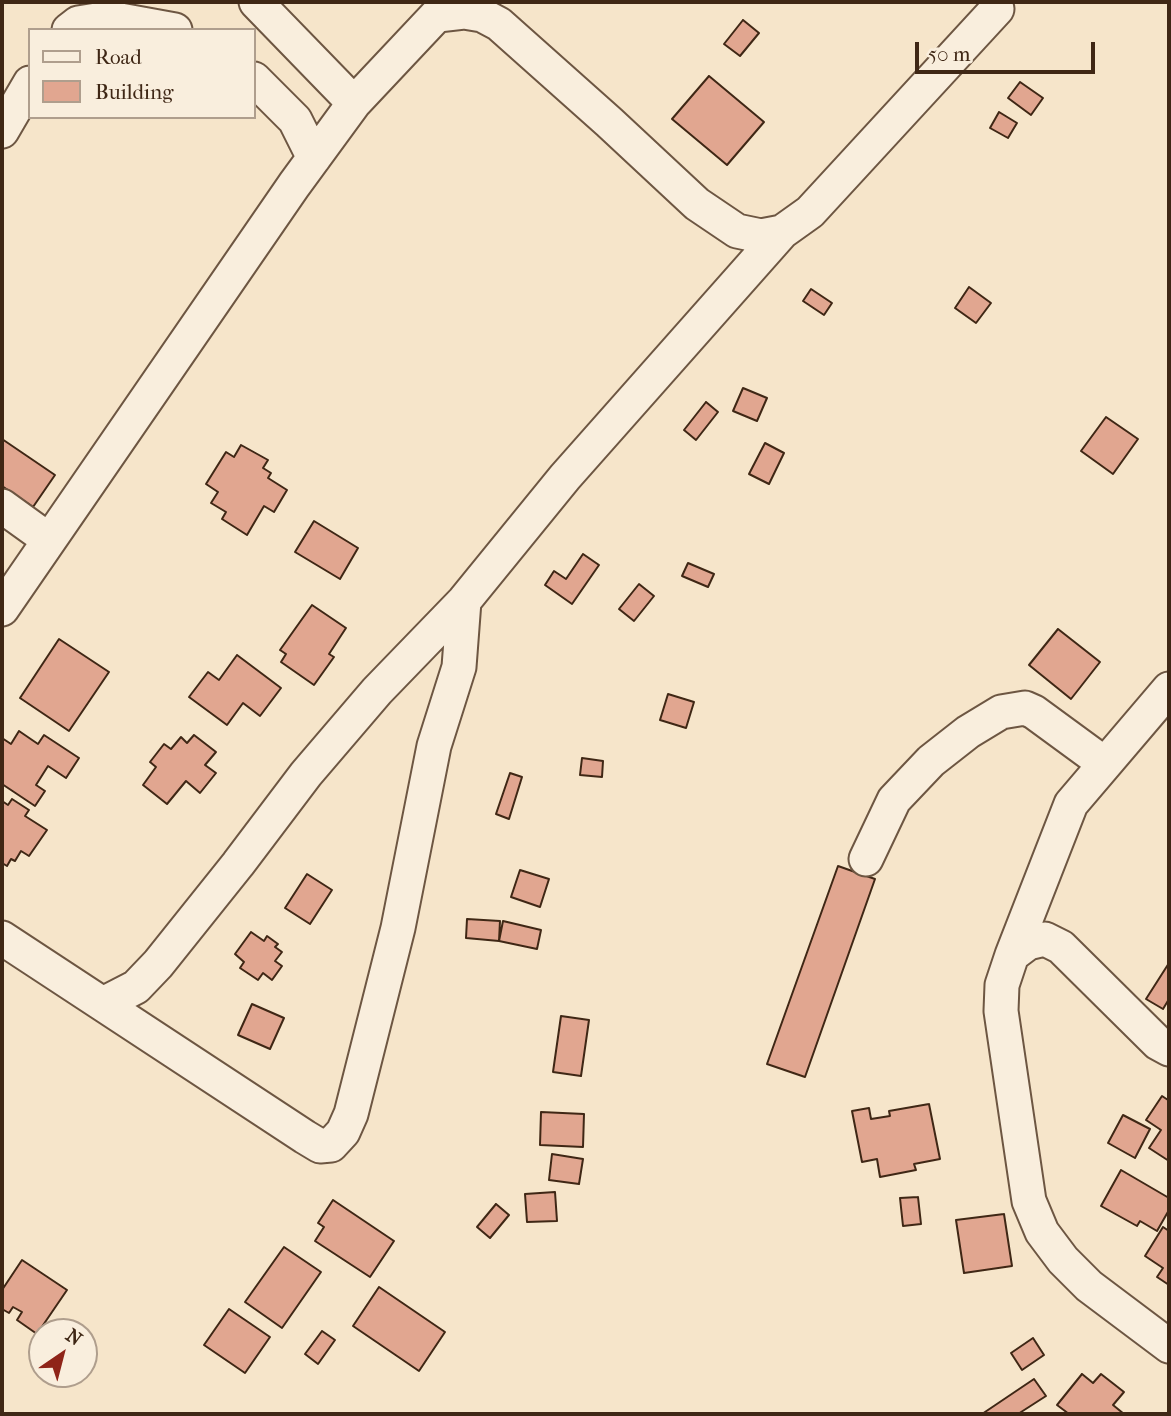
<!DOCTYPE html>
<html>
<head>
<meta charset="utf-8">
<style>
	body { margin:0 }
	#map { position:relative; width:1171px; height:1416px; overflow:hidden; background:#f6e5ca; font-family:"IM FELL French Canon",serif }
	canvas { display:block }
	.frame { position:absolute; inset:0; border:4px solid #3f2715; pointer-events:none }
	.legend { position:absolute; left:28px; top:28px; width:228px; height:91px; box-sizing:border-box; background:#f9eedd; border:2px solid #af9e8d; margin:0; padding:9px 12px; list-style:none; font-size:21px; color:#3f2715 }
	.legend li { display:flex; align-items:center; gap:14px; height:35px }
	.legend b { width:35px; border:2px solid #af9e8d }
	.north { position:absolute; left:28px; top:1318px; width:70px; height:70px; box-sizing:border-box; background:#f9eedd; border:2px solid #af9e8d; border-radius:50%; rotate:35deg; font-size:19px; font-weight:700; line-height:28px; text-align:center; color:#3f2715 }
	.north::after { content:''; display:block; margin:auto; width:24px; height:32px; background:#8f2418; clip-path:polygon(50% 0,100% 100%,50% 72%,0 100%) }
	.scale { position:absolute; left:915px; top:42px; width:180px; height:32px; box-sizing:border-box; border:4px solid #3f2715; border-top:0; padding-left:9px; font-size:21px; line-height:24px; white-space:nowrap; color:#3f2715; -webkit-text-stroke:5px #f9eedd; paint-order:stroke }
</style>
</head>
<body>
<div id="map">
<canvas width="1171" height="1416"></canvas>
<div class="frame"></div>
<ul class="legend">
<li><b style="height:9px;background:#f9eedd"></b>Road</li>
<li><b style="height:19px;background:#e1a690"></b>Building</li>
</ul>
<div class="north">N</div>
<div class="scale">50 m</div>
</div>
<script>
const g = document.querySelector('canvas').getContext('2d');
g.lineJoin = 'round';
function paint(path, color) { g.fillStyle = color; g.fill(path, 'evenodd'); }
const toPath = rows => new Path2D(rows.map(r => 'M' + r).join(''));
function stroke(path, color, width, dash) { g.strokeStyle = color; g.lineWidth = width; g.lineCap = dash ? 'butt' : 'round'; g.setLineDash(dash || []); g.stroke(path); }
const building = toPath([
	[743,20,759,33,740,56,724,44,743,20],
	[709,76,764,122,727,165,672,119,709,76],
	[1020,82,1043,98,1031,115,1008,98,1020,82],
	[999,112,1017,123,1008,138,990,128,999,112],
	[969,287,991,303,976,323,955,308,969,287],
	[811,289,832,303,824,315,803,301,811,289],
	[743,388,767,398,757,421,733,411,743,388],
	[706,402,718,412,696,440,684,430,706,402],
	[1106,417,1138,439,1113,474,1081,451,1106,417],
	[2,439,55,475,33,507,2,486,2,439],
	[765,443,784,453,769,484,749,474,765,443],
	[241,445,268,460,263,468,271,473,268,478,287,490,274,512,264,506,247,535,222,519,226,512,211,503,218,492,206,484,226,452,234,457,241,445],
	[314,521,358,548,340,579,295,552,314,521],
	[583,554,599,565,572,604,545,585,554,571,566,579,583,554],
	[688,563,714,574,708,587,682,576,688,563],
	[639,584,654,596,634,621,619,609,639,584],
	[312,605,346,628,329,654,334,657,314,685,281,662,286,654,280,650,312,605],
	[1058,629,1100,662,1071,699,1029,665,1058,629],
	[59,639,109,672,69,731,20,698,59,639],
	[237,655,281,688,260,716,243,703,227,725,189,697,208,672,219,680,237,655],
	[668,694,694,702,686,728,660,720,668,694],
	[19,731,38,744,44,735,79,758,66,778,48,766,36,785,45,791,35,806,2,784,2,738,11,744,19,731],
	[194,735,216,752,205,765,216,773,200,793,186,781,167,804,143,785,156,767,150,762,164,744,171,749,181,737,187,743,194,735],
	[582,758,603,761,602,777,580,775,582,758],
	[510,773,522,777,509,819,496,814,510,773],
	[12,799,29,810,25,816,47,830,29,856,21,851,15,861,11,859,7,866,2,863,2,801,8,805,12,799],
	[838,866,875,879,805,1077,767,1064,838,866],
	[520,870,549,879,540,907,511,897,520,870],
	[307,874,332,890,310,924,285,908,307,874],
	[467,919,500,921,499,941,466,938,467,919],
	[503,921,541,930,537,949,499,941,503,921],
	[251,932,264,941,267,936,278,944,275,947,282,952,275,961,282,966,272,980,263,973,258,980,240,968,244,962,235,954,251,932],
	[1169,963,1169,999,1163,1009,1146,999,1169,963],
	[252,1004,284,1018,270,1049,238,1035,252,1004],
	[561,1016,589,1020,581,1076,553,1072,561,1016],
	[1162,1096,1168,1100,1169,1098,1169,1161,1149,1148,1161,1130,1146,1120,1162,1096],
	[929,1104,940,1159,914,1164,916,1170,880,1177,877,1159,862,1162,852,1111,869,1108,871,1119,890,1116,889,1111,929,1104],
	[541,1112,584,1114,583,1147,540,1145,541,1112],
	[1123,1115,1150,1129,1135,1158,1108,1143,1123,1115],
	[552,1154,583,1159,579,1184,549,1180,552,1154],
	[1121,1170,1169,1198,1169,1210,1157,1231,1140,1221,1137,1226,1101,1206,1121,1170],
	[555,1192,557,1221,527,1222,525,1194,555,1192],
	[918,1197,921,1224,903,1226,900,1198,918,1197],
	[333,1200,394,1241,370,1277,315,1241,324,1227,318,1223,333,1200],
	[496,1204,509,1215,490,1238,477,1227,496,1204],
	[1004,1214,1012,1266,964,1273,956,1220,1004,1214],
	[1163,1227,1169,1231,1169,1285,1157,1277,1163,1268,1145,1256,1163,1227],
	[284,1247,321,1272,282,1328,245,1302,284,1247],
	[22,1260,67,1290,37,1334,17,1320,22,1312,13,1307,9,1313,2,1309,2,1290,22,1260],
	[379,1287,445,1332,419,1371,353,1326,379,1287],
	[229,1309,270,1337,245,1373,204,1345,229,1309],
	[322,1331,335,1340,318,1364,305,1354,322,1331],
	[1033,1338,1044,1355,1022,1370,1011,1353,1033,1338],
	[1082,1374,1093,1383,1101,1374,1124,1392,1113,1405,1124,1414,1069,1414,1057,1405,1082,1374],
	[1034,1379,1046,1396,1018,1414,982,1414,1034,1379]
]);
paint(building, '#e1a690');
stroke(building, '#3f2715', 2);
const minor = toPath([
	[256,2,354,103],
	[438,15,464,12,482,15,499,24,609,122,697,204,737,231,761,236,782,232],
	[69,30,78,23,109,18,175,30],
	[254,79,295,120,314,158],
	[2,131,30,83],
	[2,506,49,540],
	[2,609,294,185,354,103,449,2],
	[866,859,894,800,931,761,968,732,1001,712,1025,708,1034,712,1105,764],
	[2,938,305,1137,320,1146,331,1145,343,1132,351,1114,398,928,434,746,459,667,464,601],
	[1012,955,1071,804,1169,689],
	[103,1004,136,987,158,964,238,864,306,774,377,691,464,601,565,477,782,232,810,212,997,9],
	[1169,1049,1158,1043,1061,947,1045,939,1028,943,1012,955,1002,985,1001,1011,1029,1201,1042,1232,1063,1260,1089,1286,1169,1346]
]);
stroke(minor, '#6d5642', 37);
stroke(minor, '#f9eedd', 33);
</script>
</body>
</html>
